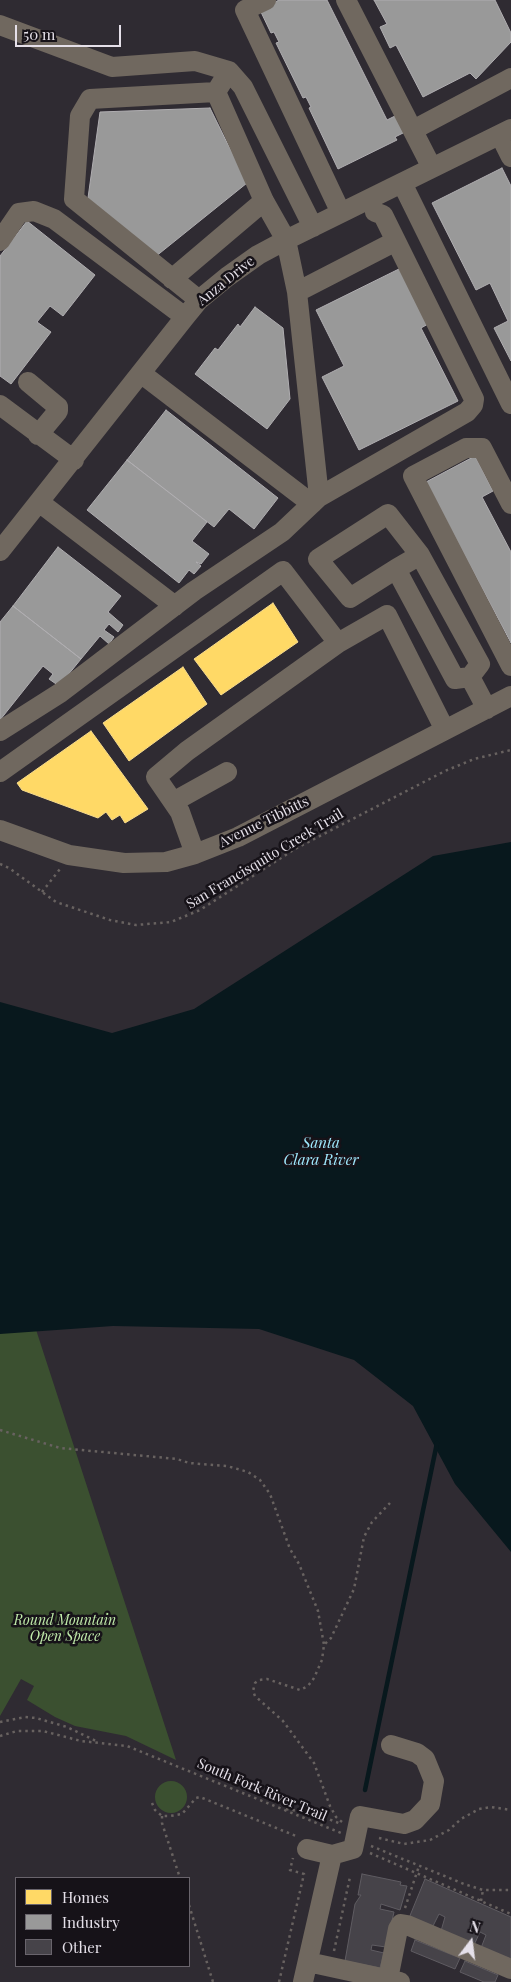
<!DOCTYPE html>
<html>
<head>
<meta charset="utf-8">
<style>
	body { margin:0 }
	#map { position:relative; width:511px; height:1982px; overflow:hidden; background:#2f2b32; font-family:"Playfair Display",serif }
	canvas { display:block }
	.legend { position:absolute; left:15px; top:1877px; width:175px; height:90px; box-sizing:border-box; background:#161218; border:1px solid #69646c; margin:0; padding:6px 9px; list-style:none; font-size:15px; color:#e5e0e9 }
	.legend li { display:flex; align-items:center; gap:10px; height:25px }
	.legend b { width:25px; border:1px solid #69646c }
	.north { position:absolute; left:446px; top:1917px; width:50px; height:50px; -webkit-text-stroke:4px #161218; paint-order:stroke; rotate:15deg; font-size:14px; font-weight:700; line-height:20px; text-align:center; color:#e5e0e9 }
	.north::after { content:''; display:block; margin:auto; width:18px; height:22px; background:#e5e0e9; clip-path:polygon(50% 0,100% 100%,50% 72%,0 100%) }
	.scale { position:absolute; left:15px; top:25px; width:106px; height:22px; box-sizing:border-box; border:2px solid #e5e0e9; border-top:0; padding-left:6px; font-size:15px; line-height:18px; white-space:nowrap; color:#e5e0e9; -webkit-text-stroke:4px #161218; paint-order:stroke }
</style>
</head>
<body>
<div id="map">
<canvas width="511" height="1982"></canvas>
<ul class="legend">
<li><b style="height:14px;background:#ffd966"></b>Homes</li>
<li><b style="height:14px;background:#999"></b>Industry</li>
<li><b style="height:14px;background:#464349"></b>Other</li>
</ul>
<div class="north">N</div>
<div class="scale">50 m</div>
</div>
<script>
const g = document.querySelector('canvas').getContext('2d');
g.lineJoin = 'round';
function paint(path, color) { g.fillStyle = color; g.fill(path, 'evenodd'); }
const toPath = rows => new Path2D(rows.map(r => 'M' + r).join(''));
function stroke(path, color, width, dash) { g.strokeStyle = color; g.lineWidth = width; g.lineCap = dash ? 'butt' : 'round'; g.setLineDash(dash || []); g.stroke(path); }
function write(font, color, halo, rows, align = 'center') {
  g.font = font + ' "Playfair Display",serif'; g.lineWidth = 5; g.setLineDash([]); g.textBaseline = 'middle'; g.strokeStyle = halo; g.fillStyle = color; for (const [text, x, y, turn = 0] of rows) {
    g.save(); g.translate(x, y); g.rotate((+turn || 0) * Math.PI / 180); g.textAlign = isNaN(turn) ? turn : align; if (halo) g.strokeText(text, 0, 0); g.fillText(text, 0, 0); g.restore();
  }
}
paint(toPath([
	[0,1219,176,1760,126,1736,75,1726,55,1717,27,1700,34,1686,21,1679,0,1716],
	'155 1797a16 16 0 1 1 32 0a16 16 0 1 1-32 0Z'
]), '#3b5030');
paint(toPath([
	[511,842,511,1552,455,1484,413,1406,354,1360,259,1329,113,1326,0,1334,0,1002,112,1033,194,1009,433,856]
]), '#08181d');
const homes = toPath([
	[273,603,298,642,221,695,194,659,273,603],
	[183,667,207,704,129,761,103,723,183,667],
	[91,731,148,809,125,823,120,815,112,820,106,812,98,818,22,790,17,783,91,731]
]);
paint(homes, '#ffd966');
stroke(homes, '#f7db8d', 1);
const industry = toPath([
	[279,0,327,0,387,120,399,114,407,131,395,137,397,140,338,169,309,108,311,107,306,97,303,98,276,43,279,42,274,32,271,33,260,10,279,0],
	[374,0,495,0,511,33,511,42,476,79,470,73,423,97,396,45,390,48,380,27,387,24,374,0],
	[210,108,247,183,155,257,87,205,100,112,210,108],
	[502,168,511,186,511,361,494,328,508,321,490,283,476,290,432,203,502,168],
	[27,221,95,275,63,316,50,306,37,322,51,332,11,384,0,376,0,256,27,221],
	[401,268,428,324,421,328,458,401,359,450,322,377,344,366,316,310,401,268],
	[255,307,283,328,290,399,267,429,195,374,215,348,218,350,238,324,240,327,255,307],
	[166,410,278,498,254,529,229,509,214,527,127,460,166,410],
	[475,456,493,491,482,497,511,552,511,643,426,482,475,456],
	[127,460,207,522,192,541,209,554,201,564,196,562,201,566,194,574,189,570,179,583,87,510,127,460],
	[58,547,121,596,108,612,123,625,118,632,109,624,104,630,114,637,109,644,100,636,81,659,13,606,58,547],
	[13,606,81,659,59,686,49,679,53,674,43,666,0,720,0,622,13,606]
]);
paint(industry, '#999');
stroke(industry, '#b0aeb1', 1);
stroke(toPath([
	[365,1790,437,1443]
]), '#08181d', 4.5);
const building = toPath([
	[362,1874,401,1882,400,1885,407,1886,400,1910,381,1904,380,1909,394,1912,386,1947,372,1945,371,1950,384,1953,380,1968,345,1961,355,1904,361,1895,358,1895,362,1874],
	[425,1879,511,1917,511,1959,481,1948,486,1935,480,1932,474,1945,441,1931,445,1917,439,1914,432,1928,409,1918,425,1879],
	[415,1940,460,1958,455,1969,411,1951,415,1940],
	[465,1961,498,1975,495,1982,484,1982,460,1972,465,1961]
]);
paint(building, '#464349');
stroke(building, '#5f5c62', 1);
stroke(toPath([
	[0,864,9,868,56,902,110,920,136,925,171,922,200,910,295,849,445,771,474,759,511,750],
	[42,892,60,869],
	[0,1430,60,1448,177,1459,189,1463,227,1466,248,1472,260,1480,270,1494,290,1549,299,1564,318,1611,324,1645],
	[0,1722,25,1717,36,1718,67,1727,96,1741],
	[0,1736,17,1731,43,1731,81,1741,127,1746,341,1833],
	[152,1803,155,1810,162,1816,170,1816,182,1814,196,1798,200,1797,296,1836],
	[286,1809,316,1814,341,1824],
	[162,1816,162,1823,180,1878],
	[342,1822,336,1817,330,1806,314,1763,283,1721,255,1696,253,1691,255,1683,259,1680,267,1679,300,1690,308,1686,314,1678,322,1660,324,1645,331,1638,354,1589,364,1537,372,1522,390,1503],
	[379,1838,404,1844,430,1840,449,1830,461,1819,479,1809,491,1807,511,1810],
	[371,1846,464,1884,483,1890,511,1890],
	[370,1853,511,1914],
	[481,1901,483,1890],
	[189,1905,213,1982],
	[405,1908,419,1866],
	[334,1951,350,1877],
	[279,1982,304,1874,290,1870,293,1858]
]), '#686260', 2.5, [2.5, 4]);
stroke(toPath([
	[266,0,245,10,341,213],
	[346,0,432,168],
	[0,25,112,67,195,61,229,71,243,87,313,227],
	[216,92,264,201,286,240,297,292,396,241],
	[413,130,511,78],
	[500,135,511,157],
	[402,183,511,404],
	[0,241,19,213,34,211,54,219,185,317],
	[172,279,264,201],
	[297,292,319,497],
	[199,300,74,199,80,116,90,99,216,92,229,71],
	[142,374,312,504],
	[28,382,58,407,58,411,38,435],
	[0,405,74,460],
	[39,502,175,606],
	[511,504,482,448,466,448,413,476,511,666],
	[0,551,185,317,199,300,227,277,258,255,286,240,511,129],
	[396,569,455,679,470,677,480,664,420,555,388,514,318,559,350,598,396,569,420,555],
	[338,643,387,615,445,730],
	[470,677,487,709],
	[0,731,60,693,194,591,282,532,319,497,467,412,473,405,474,399,383,215,375,212],
	[0,772,283,571,338,643,187,751,156,777,180,812,195,854],
	[173,802,227,772],
	[0,830,69,855,124,863,166,862,195,854,238,837,511,696],
	[332,1855,353,1849,360,1816,404,1824,415,1820,430,1804,434,1781,425,1759,417,1753,391,1745],
	[308,1962,400,1982],
	[388,1979,398,1929,401,1924,407,1925,511,1969],
	[303,1982,332,1855,307,1849]
]), '#70685f', 20);
write('14px', '#e5e0e9', '#161218', [
	["Anza Drive",226,281,-39],
	["Avenue Tibbitts",264,822,-26],
	["San Francisquito Creek Trail",265,859,-31],
	["South Fork River Trail",262,1790,23]
]);
write('italic 14px', '#c0ebaa', '#161218', [
	["Round Mountain",65,1621],
	["Open Space",65,1637]
]);
write('italic 15px', '#9fe8fd', '#161218', [
	["Santa",321,1143],
	["Clara River",321,1160]
]);
</script>
</body>
</html>
